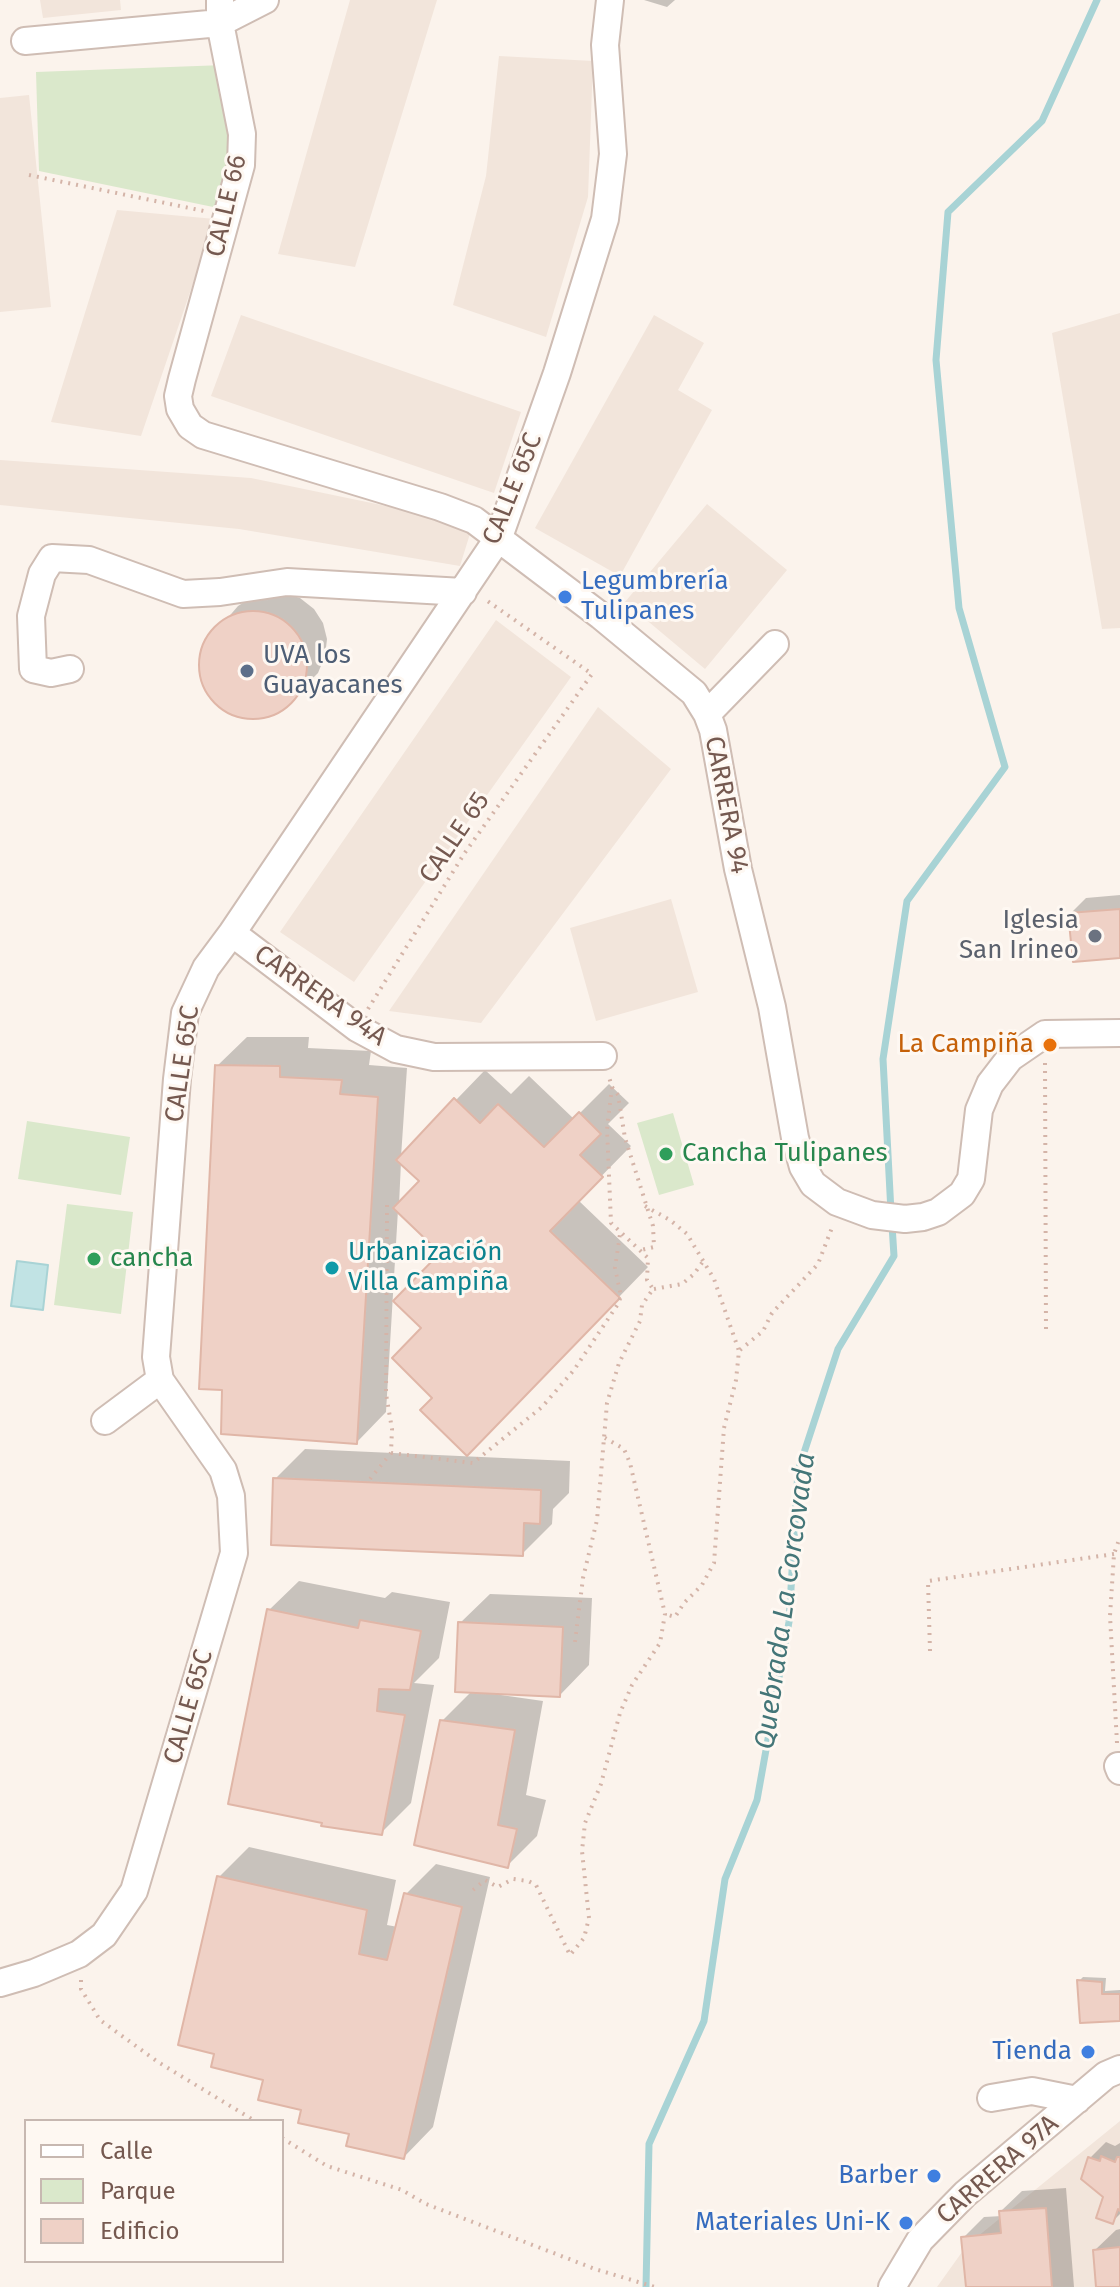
<!DOCTYPE html>
<html>
<head>
<meta charset="utf-8">
<style>
	body { margin:0 }
	#map { position:relative; width:1120px; height:2287px; overflow:hidden; background:#fbf3ec; font-family:"Fira Sans",sans-serif }
	canvas { display:block }
	.legend { position:absolute; left:24px; top:2119px; width:260px; height:144px; box-sizing:border-box; background:#fef8f2; border:2px solid #c7b8b1; margin:0; padding:10px 14px; list-style:none; font-size:24px; color:#755950 }
	.legend li { display:flex; align-items:center; gap:16px; height:40px }
	.legend b { width:40px; border:2px solid #c7b8b1 }
</style>
</head>
<body>
<div id="map">
<canvas width="1120" height="2287"></canvas>
<ul class="legend">
<li><b style="height:10px;background:#fff"></b>Calle</li>
<li><b style="height:22px;background:#dae8cb"></b>Parque</li>
<li><b style="height:22px;background:#efd1c6"></b>Edificio</li>
</ul>
</div>
<script>
const g = document.querySelector('canvas').getContext('2d');
g.lineJoin = 'round';
function paint(path, color) { g.fillStyle = color; g.fill(path, 'evenodd'); }
const toPath = rows => new Path2D(rows.map(r => 'M' + r).join(''));
function stroke(path, color, width, dash) { g.strokeStyle = color; g.lineWidth = width; g.lineCap = dash ? 'butt' : 'round'; g.setLineDash(dash || []); g.stroke(path); }
function write(font, color, halo, rows, align = 'center') {
  g.font = font + ' "Fira Sans",sans-serif'; g.lineWidth = 6; g.setLineDash([]); g.textBaseline = 'middle'; g.strokeStyle = halo; g.fillStyle = color; for (const [text, x, y, turn = 0] of rows) {
    g.save(); g.translate(x, y); g.rotate((+turn || 0) * Math.PI / 180); g.textAlign = isNaN(turn) ? turn : align; if (halo) g.strokeText(text, 0, 0); g.fillText(text, 0, 0); g.restore();
  }
}
paint(toPath([
	[40,0,120,0,121,10,43,18],
	[350,0,437,0,355,267,278,254],
	[499,56,593,61,588,197,546,337,453,305,486,176],
	[29,95,51,307,0,312,0,98],
	[117,210,215,219,141,436,51,422],
	[1120,313,1120,628,1102,629,1052,333],
	[241,315,521,412,494,493,211,396],
	[654,315,704,343,678,390,712,410,620,576,535,528],
	[0,460,251,478,473,524,460,566,239,529,0,505],
	[707,504,787,570,705,669,625,602],
	[496,620,571,677,354,982,280,932],
	[598,707,671,769,481,1023,389,1011],
	[671,899,698,992,596,1021,570,928],
	[1120,2121,1120,2287,937,2287,967,2245]
]), '#f2e5db');
paint(toPath([
	[224,65,234,138,218,208,39,171,36,72],
	[673,1113,694,1185,659,1195,637,1123],
	[27,1121,130,1137,121,1195,18,1179],
	[67,1204,133,1212,121,1314,54,1305]
]), '#dae8cb');
const water = toPath([
	[17,1261,48,1265,43,1310,11,1306,17,1261]
]);
paint(water, '#c1e3e4');
stroke(water, '#a8d3d5', 2);
paint(toPath([
	[644,0,675,0,667,7],
	[285,593,300,598,314,609,323,623,327,639,325,656,318,673,284,707,268,716,250,717,233,713,218,703,207,690,202,674,202,657,207,642,238,606,252,597],
	[1120,895,1120,956,1070,914,1086,898],
	[247,1037,309,1037,308,1048,371,1051,369,1065,407,1068,401,1157,485,1070,511,1094,529,1076,574,1119,609,1084,629,1103,608,1124,631,1146,578,1200,648,1267,496,1424,434,1398,443,1253,398,1210,386,1412,357,1442,217,1066],
	[401,1162,422,1181,399,1205],
	[305,1449,570,1461,569,1493,553,1509,552,1524,522,1554,275,1479],
	[299,1581,385,1598,392,1592,450,1602,439,1658,414,1683,434,1685,411,1803,381,1833,269,1610],
	[490,1594,592,1598,589,1665,560,1695,502,1692,501,1695,543,1701,526,1795,546,1800,537,1836,507,1866,442,1721,472,1691,460,1623],
	[249,1847,396,1880,387,1925,398,1927,406,1894,436,1864,490,1877,433,2127,404,2157,303,2108,265,2078,216,2052,219,1877],
	[1083,1977,1106,1978,1105,1991,1120,1990,1120,2020,1079,1981],
	[1106,2142,1115,2146,1120,2143,1120,2214,1112,2222,1090,2158],
	[1066,2188,1074,2287,968,2287,963,2238,984,2217,1002,2216,1001,2211,1022,2191],
	[1120,2229,1120,2287,1098,2287,1095,2250,1116,2230]
]), '#0003');
stroke(toPath([
	[891,1212,883,1059,907,901,1005,767,959,608,936,360,948,212,1042,121,1097,0],
	[646,2287,649,2144,704,2021,725,1879,757,1800,789,1622,798,1471,838,1349,894,1256,892,1225]
]), '#a8d3d5', 7);
const building = toPath([
	'199 665a54 54 0 1 1 108 0a54 54 0 1 1-108 0Z',
	[1120,909,1120,958,1073,962,1068,913,1120,909],
	[215,1065,280,1066,280,1077,342,1080,340,1094,378,1097,357,1444,221,1434,222,1390,199,1389,215,1065],
	[454,1098,480,1123,498,1104,544,1147,579,1112,601,1134,580,1155,603,1177,550,1231,620,1298,467,1456,420,1410,432,1398,392,1358,421,1328,393,1301,440,1253,393,1208,419,1181,396,1160,454,1098],
	[273,1478,541,1490,540,1524,524,1523,523,1556,271,1545,273,1478],
	[267,1609,358,1628,360,1620,421,1631,410,1690,379,1689,377,1711,405,1715,382,1835,321,1826,322,1823,228,1804,267,1609],
	[458,1622,563,1627,560,1697,455,1692,458,1622],
	[440,1720,515,1730,498,1825,517,1829,508,1868,414,1845,440,1720],
	[217,1876,367,1910,359,1954,387,1960,404,1893,462,1907,404,2159,346,2146,349,2134,298,2123,301,2110,258,2100,263,2080,211,2067,214,2054,178,2045,217,1876],
	[1077,1980,1102,1982,1102,1994,1120,1994,1120,2021,1080,2023,1077,1980],
	[1101,2156,1115,2162,1117,2157,1120,2157,1120,2211,1118,2209,1113,2224,1096,2218,1103,2197,1081,2179,1088,2157,1100,2161,1101,2156],
	[1046,2208,1052,2287,966,2287,961,2237,1001,2233,999,2211,1046,2208],
	[1120,2247,1120,2287,1096,2287,1093,2250,1120,2247]
]);
paint(building, '#efd1c6');
stroke(building, '#e0b6a7', 2);
const minor = toPath([
	[220,0,220,23,242,134,241,165,182,379,178,396,180,409,190,426,203,435,440,507,474,520,601,616,694,693,707,714,713,730,738,869,772,1007,795,1138,803,1167,813,1184,837,1202,872,1215,905,1219,923,1217,938,1212,962,1194,971,1179,979,1110,990,1084,1010,1058,1045,1034,1120,1033],
	[25,41,220,23,265,0],
	[70,669,51,673,33,669,31,616,42,574,52,558,89,560,183,594,220,592,287,582,463,592],
	[707,714,775,644],
	[232,933,357,1028,396,1049,434,1057,603,1056],
	[105,1421,160,1380],
	[1118,1766,1120,1771],
	[0,1983,34,1973,79,1954,104,1935,134,1891,234,1553,231,1496,223,1470,160,1380,156,1357,177,1079,185,1013,206,968,232,933,499,537,557,373,605,219,613,154,605,45,610,0],
	[991,2098,1032,2091,1077,2100],
	[892,2287,920,2240,965,2194,1106,2075,1120,2069]
]);
stroke(minor, '#cfbdb4', 30);
stroke(toPath([
	[29,175,204,211],
	[368,1009,464,854,592,674,486,600],
	[1045,1063,1046,1333],
	[612,1087,618,1095,625,1138,653,1226,654,1247,641,1250],
	[645,1206,670,1220,687,1234,714,1279,739,1351,736,1380,724,1428,714,1563,702,1585,684,1603,675,1617,665,1614],
	[654,1289,682,1284,694,1274,704,1260],
	[740,1350,763,1331,772,1313,818,1264,833,1225],
	[391,1453,473,1463,542,1407,574,1370,618,1304,621,1296,615,1268,620,1234],
	[370,1479,391,1453,392,1429,386,1394,387,1205],
	[575,1642,583,1578,597,1520,607,1403,619,1363,640,1321,642,1305,653,1289,647,1280,648,1258,611,1223,607,1129,612,1087,609,1077],
	[930,1651,928,1581,1114,1554],
	[1117,1743,1110,1616,1114,1554,1120,1537],
	[473,1890,485,1880,498,1887,513,1879,528,1881,536,1885,570,1955,584,1938,589,1918,582,1851,585,1823,601,1784,620,1713,632,1685,660,1643,665,1614,630,1463,624,1449,605,1438],
	[81,1980,81,1989,100,2020,158,2062,255,2121],
	[282,2138,327,2166,402,2190,426,2204,595,2269,655,2287]
]), '#d4b4a8', 4, [2, 6]);
stroke(minor, '#fff', 26);
for (const [x, y, r, color] of [
	[565,597,8,"#3f7fe0"],
	[247,671,8,"#5c6f8a"],
	[1095,936,8,"#6b7280"],
	[1050,1045,8,"#e8710a"],
	[666,1154,8,"#2e9e5b"],
	[94,1259,8,"#2e9e5b"],
	[332,1268,8,"#0f9aa8"],
	[1088,2052,8,"#3f7fe0"],
	[934,2176,8,"#3f7fe0"],
	[906,2223,8,"#3f7fe0"]
]) { const dot = new Path2D(); dot.arc(x, y, r, 0, 2 * Math.PI); g.fillStyle = color; g.fill(dot); stroke(dot, '#fef8f2', 3); }
write('26px', '#755950', '#fef8f2', [
	["CALLE 66",227,206,-77],
	["CALLE 65C",513,489,-68],
	["CARRERA 94",726,805,79],
	["CALLE 65",455,838,-56],
	["CARRERA 94A",320,996,35],
	["CALLE 65C",183,1064,-82],
	["CALLE 65C",189,1707,-74],
	["CARRERA 97A",998,2170,-41]
]);
write('26px', '#366cbe', '#fef8f2', [
	["Legumbrería",581,582,"left"],
	["Tulipanes",581,612,"left"],
	["Tienda",1072,2052],
	["Barber",918,2176],
	["Materiales Uni-K",890,2223]
], 'right');
write('26px', '#4e5e75', '#fef8f2', [
	["UVA los",263,656],
	["Guayacanes",263,686]
], 'left');
write('26px', '#5b616d', '#fef8f2', [
	["Iglesia",1079,921],
	["San Irineo",1079,951]
], 'right');
write('26px', '#c56008', '#fef8f2', [
	["La Campiña",1034,1045]
], 'right');
write('26px', '#27864d', '#fef8f2', [
	["Cancha Tulipanes",682,1154],
	["cancha",110,1259]
], 'left');
write('26px', '#0d838f', '#fef8f2', [
	["Urbanización",348,1253],
	["Villa Campiña",348,1283]
], 'left');
write('italic 28px', '#447678', '#fef8f2', [
	["Quebrada La Corcovada",786,1601,-82]
]);
</script>
</body>
</html>
